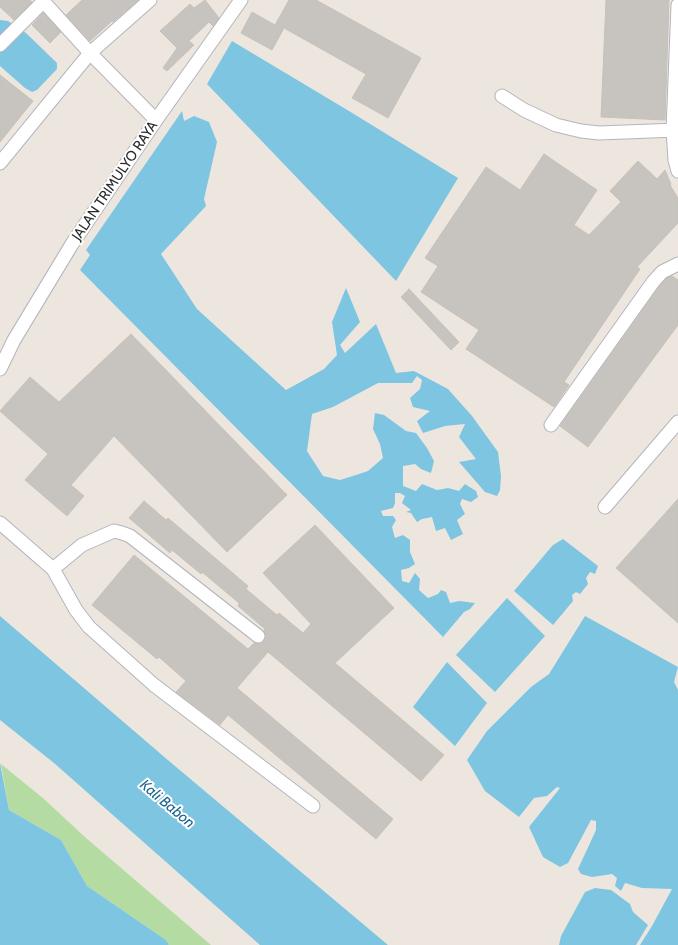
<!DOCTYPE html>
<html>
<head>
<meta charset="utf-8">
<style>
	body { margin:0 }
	canvas { display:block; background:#ece6df }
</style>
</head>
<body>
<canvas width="678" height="945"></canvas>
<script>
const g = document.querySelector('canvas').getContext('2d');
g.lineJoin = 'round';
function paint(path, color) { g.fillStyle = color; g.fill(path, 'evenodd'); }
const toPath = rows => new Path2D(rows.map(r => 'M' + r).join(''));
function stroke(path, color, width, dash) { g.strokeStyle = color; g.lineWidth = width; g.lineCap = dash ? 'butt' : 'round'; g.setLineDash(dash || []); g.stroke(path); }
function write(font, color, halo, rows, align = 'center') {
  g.font = font + ' Cabin,sans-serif'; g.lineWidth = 4; g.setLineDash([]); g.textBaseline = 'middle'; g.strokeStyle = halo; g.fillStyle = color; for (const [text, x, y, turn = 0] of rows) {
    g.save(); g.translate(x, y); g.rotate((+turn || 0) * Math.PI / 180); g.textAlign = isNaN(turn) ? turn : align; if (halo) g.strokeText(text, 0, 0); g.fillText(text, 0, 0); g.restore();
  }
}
paint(toPath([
	[1,764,44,799,86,838,211,945,169,945,166,940,87,886,61,840,9,810]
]), '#b4dca2');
paint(toPath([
	[0,20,8,21,26,33,57,63,57,69,37,90,32,92,25,88,0,66],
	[232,41,349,111,458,178,396,281,207,84],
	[182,111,184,121,194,116,209,122,217,142,204,199,206,206,161,254,197,309,286,390,324,369,337,355,332,322,346,288,360,322,340,345,345,353,376,324,396,373,414,371,448,389,472,416,498,452,501,476,500,490,497,496,485,492,459,462,476,459,459,437,465,424,445,426,423,433,417,421,430,411,413,407,410,398,420,389,422,380,417,376,412,383,378,383,333,407,312,414,307,451,323,476,340,480,356,475,368,471,383,458,380,444,373,429,375,413,384,415,406,431,416,433,427,448,434,461,431,473,421,469,415,464,403,466,403,486,416,491,422,484,437,490,448,488,459,491,465,484,476,491,478,497,471,502,462,499,460,504,465,514,457,520,463,534,451,540,445,528,436,531,432,517,422,519,417,522,411,513,406,512,411,510,402,503,405,496,400,493,395,493,395,503,393,508,381,511,383,516,393,516,396,520,392,527,395,538,403,535,410,540,410,552,415,564,409,568,401,570,402,581,409,583,415,573,420,579,419,590,428,598,438,594,441,590,446,592,450,603,459,601,475,603,470,609,464,612,443,637,80,270,90,255,86,250],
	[563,539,598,566,595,574,590,572,586,578,588,584,580,594,576,592,572,595,573,601,553,625,514,591,553,545],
	[507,598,545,636,495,692,456,655],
	[0,616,169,761,388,945,260,945,54,763,0,720],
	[585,616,678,667,674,682,678,690,678,945,640,945,652,926,672,889,642,888,625,883,621,891,615,886,617,878,612,874,592,877,581,874,578,869,596,830,596,821,591,820,568,863,560,867,543,857,529,827,560,788,557,787,547,796,534,798,519,817,485,791,467,760,487,731,531,687,549,674],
	[447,662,487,703,455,746,413,707],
	[0,763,9,810,61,840,87,886,166,940,169,945,0,945],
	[595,888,611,890,630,904,633,912,648,925,636,945,559,945,561,936,585,892]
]), '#7ec5e2');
const building = toPath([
	[0,0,30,0,32,2,14,20,0,7,0,0],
	[82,0,138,0,113,22,112,21,90,41,66,15,82,0],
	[205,0,219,18,213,26,209,22,189,41,194,45,167,71,163,68,177,48,160,31,190,4,194,8,205,0],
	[289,0,316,0,421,58,388,118,352,98,366,74,284,28,272,50,241,33,252,12,275,25,289,0],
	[606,0,669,0,665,120,601,117,606,0],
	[43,13,61,32,50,43,32,25,43,13],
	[0,75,33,101,0,142,0,75],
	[544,154,597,190,574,225,589,235,621,202,610,191,638,161,657,179,665,170,671,184,670,185,678,198,678,223,637,267,640,269,564,382,569,385,554,407,466,349,479,330,421,292,438,266,425,258,486,167,520,190,544,154],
	[672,276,678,280,678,325,588,447,560,426,659,287,667,278,672,276],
	[409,289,459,342,451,350,401,297,409,289],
	[131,334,287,495,227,552,114,436,71,485,84,496,67,516,25,480,48,454,0,411,30,377,59,402,131,334],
	[678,499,678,623,616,568,678,499],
	[144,501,166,520,168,518,248,586,246,589,277,615,279,613,303,633,311,624,263,573,315,525,394,608,335,663,444,755,421,781,268,652,237,688,393,819,376,839,228,715,220,725,176,692,186,681,159,657,157,659,92,605,134,555,248,649,254,643,261,644,264,641,266,637,264,631,265,629,238,606,239,603,202,572,201,574,172,550,170,553,129,518,144,501]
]);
paint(building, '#c7c3be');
stroke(building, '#c7c2b9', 1);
const minor = toPath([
	[42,0,90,53,156,120],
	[678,5,673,130,675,160,678,171],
	[0,45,43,2],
	[502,96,524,110,556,125,581,131,599,133,678,130],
	[0,163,90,53,150,0],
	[0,369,14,340,72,244,156,120,241,0],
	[551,425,653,282,662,272,678,264],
	[605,507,678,422],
	[0,523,53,569,82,545,114,531,122,533,130,536,258,636],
	[53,569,76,610,89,627,154,685,313,806]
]);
stroke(minor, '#b3b5bd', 15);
stroke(minor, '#fff', 13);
write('14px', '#2b2b2b', '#fff', [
	["JALAN TRIMULYO RAYA",115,181,-56]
]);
write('italic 15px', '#1c658f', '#fff', [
	["Kali Babon",167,804,40]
]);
</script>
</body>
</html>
